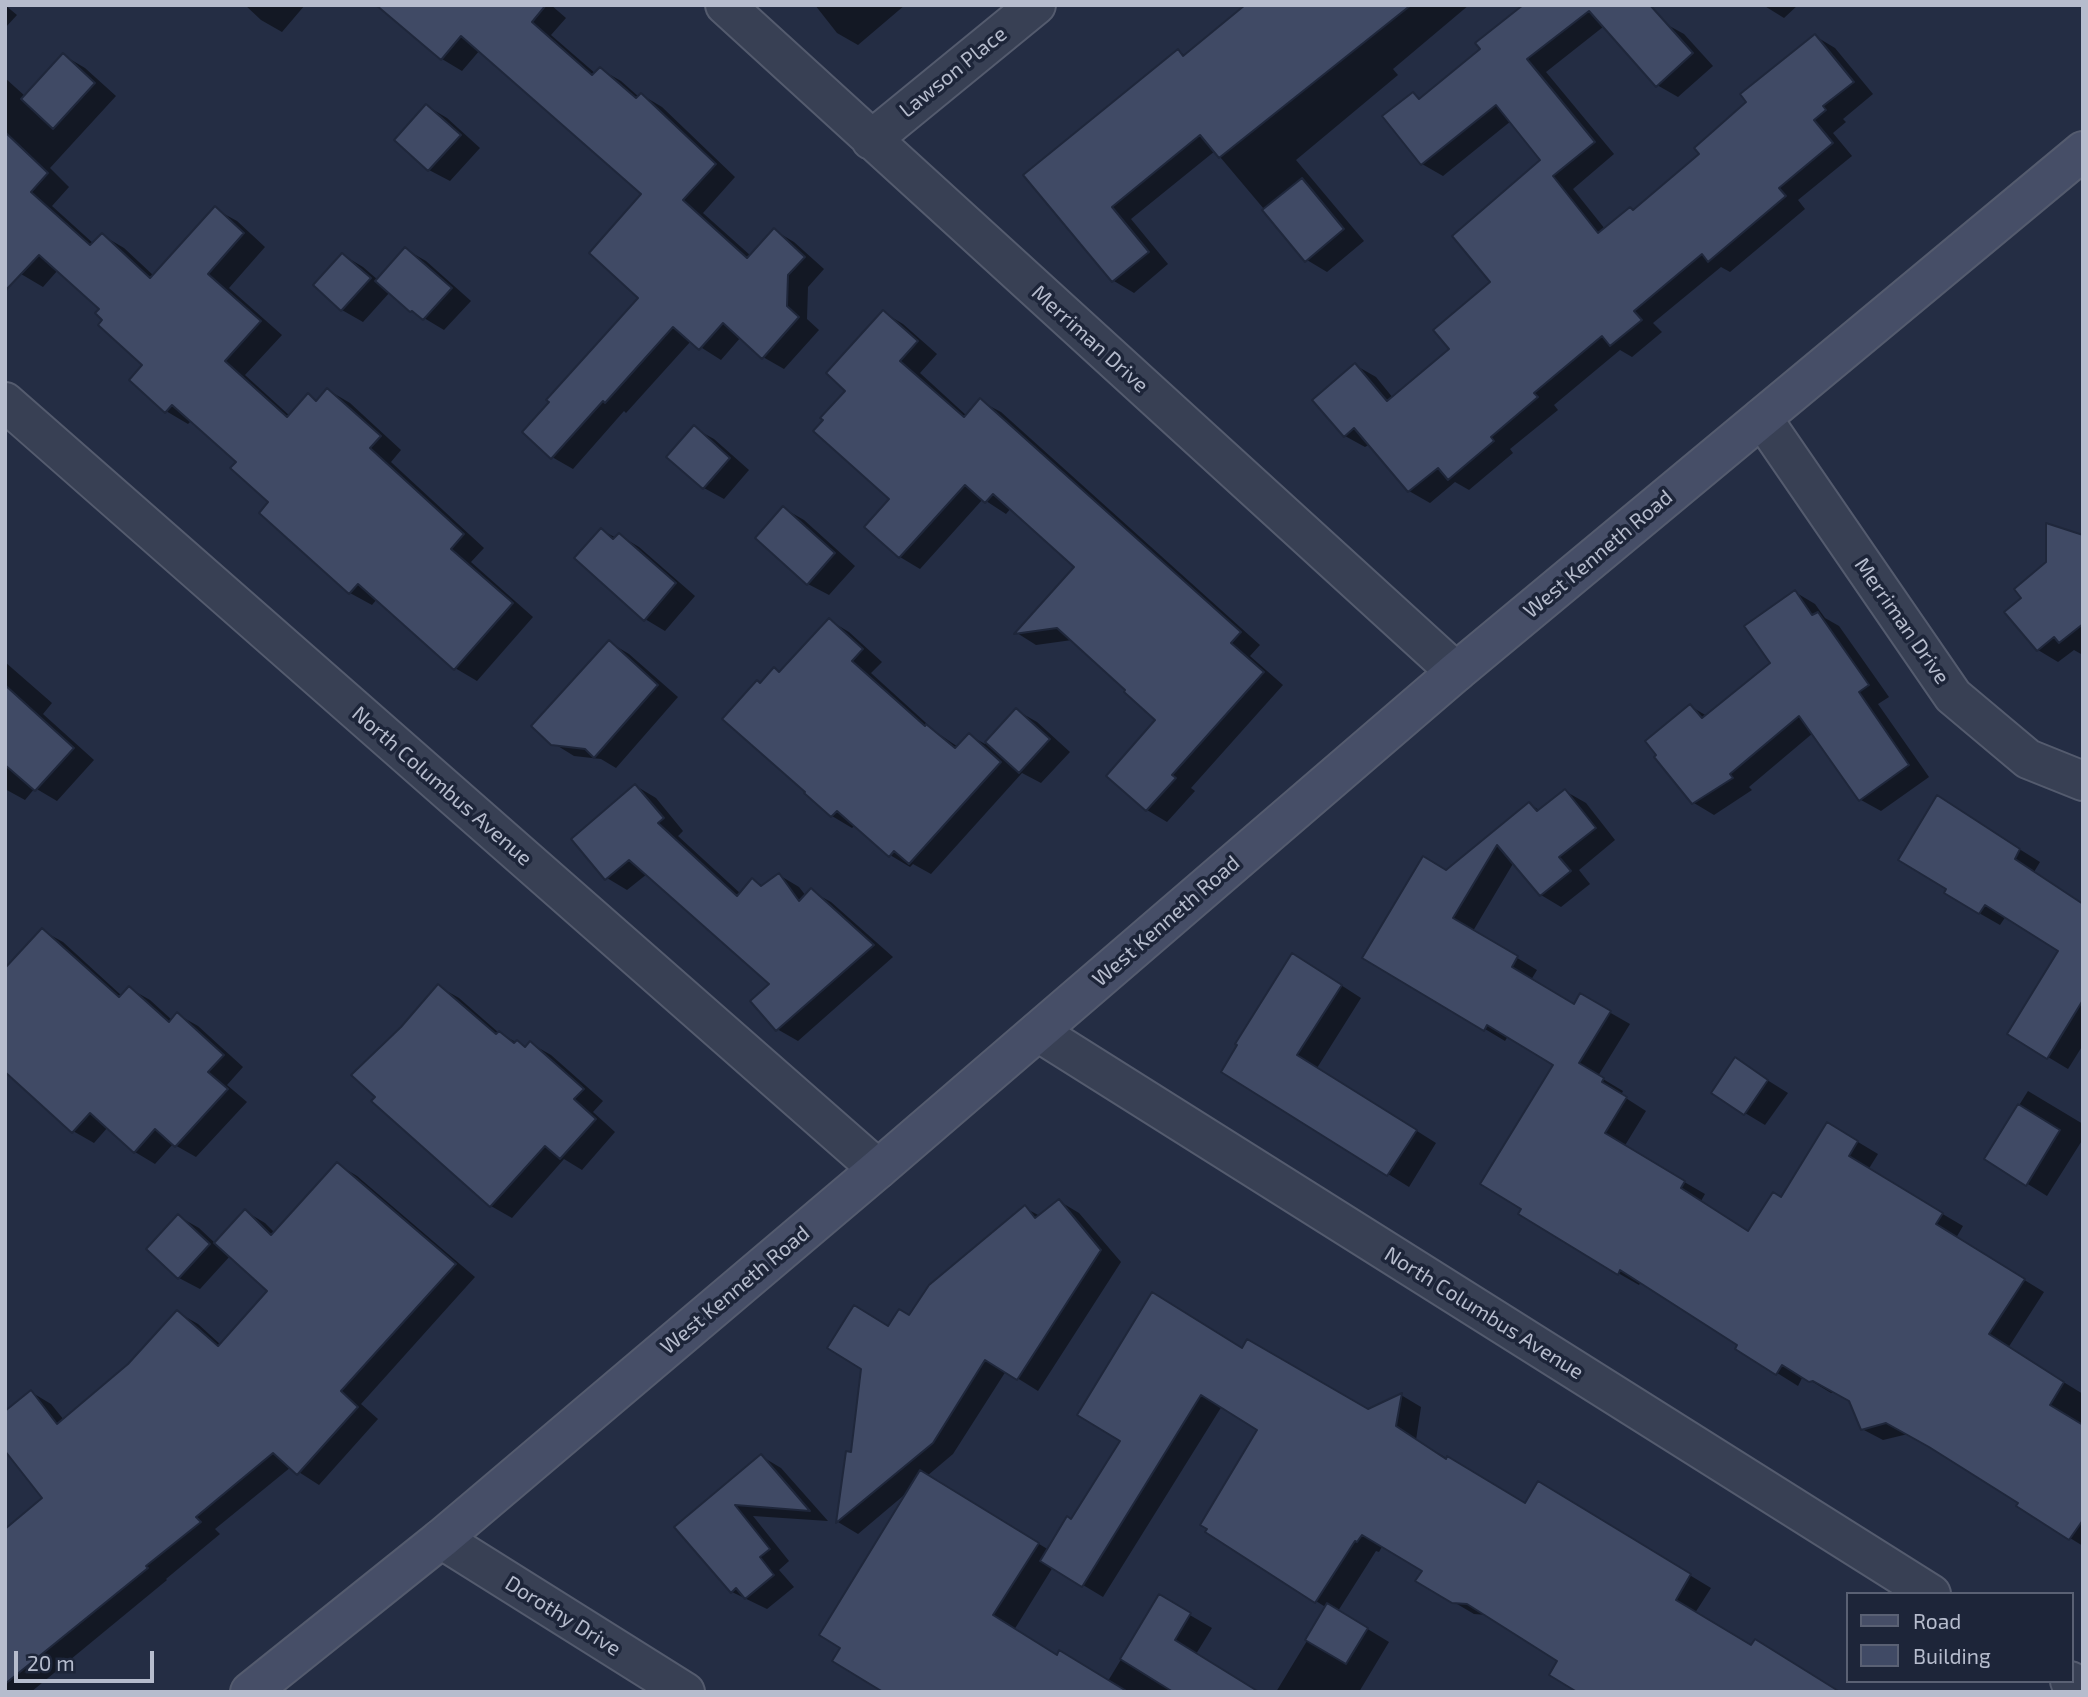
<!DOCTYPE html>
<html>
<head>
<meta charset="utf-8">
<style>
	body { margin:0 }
	#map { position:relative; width:2088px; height:1697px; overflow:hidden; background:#242d44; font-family:"Exo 2",sans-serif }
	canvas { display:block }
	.frame { position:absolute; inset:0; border:7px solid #b6bccd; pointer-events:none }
	.legend { position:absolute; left:1846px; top:1592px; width:228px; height:91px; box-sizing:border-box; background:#1d2539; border:2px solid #5a6174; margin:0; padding:9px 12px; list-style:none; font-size:21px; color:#b6bccd }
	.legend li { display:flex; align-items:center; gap:14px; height:35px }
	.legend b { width:35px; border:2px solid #5a6174 }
	.scale { position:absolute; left:14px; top:1651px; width:140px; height:32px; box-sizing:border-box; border:4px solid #b6bccd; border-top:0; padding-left:9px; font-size:21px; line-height:24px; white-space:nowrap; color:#b6bccd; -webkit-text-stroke:5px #1d2539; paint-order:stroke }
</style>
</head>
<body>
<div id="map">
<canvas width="2088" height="1697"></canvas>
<div class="frame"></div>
<ul class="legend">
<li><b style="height:9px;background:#464e67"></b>Road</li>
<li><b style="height:19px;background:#404a65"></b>Building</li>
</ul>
<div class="scale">20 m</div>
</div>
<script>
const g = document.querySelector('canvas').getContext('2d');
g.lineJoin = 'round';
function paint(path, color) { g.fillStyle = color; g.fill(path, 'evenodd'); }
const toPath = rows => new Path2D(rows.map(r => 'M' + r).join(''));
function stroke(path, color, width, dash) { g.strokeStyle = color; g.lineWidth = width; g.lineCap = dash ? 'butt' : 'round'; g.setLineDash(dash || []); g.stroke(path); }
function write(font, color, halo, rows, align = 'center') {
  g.font = font + ' "Exo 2",sans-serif'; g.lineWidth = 7; g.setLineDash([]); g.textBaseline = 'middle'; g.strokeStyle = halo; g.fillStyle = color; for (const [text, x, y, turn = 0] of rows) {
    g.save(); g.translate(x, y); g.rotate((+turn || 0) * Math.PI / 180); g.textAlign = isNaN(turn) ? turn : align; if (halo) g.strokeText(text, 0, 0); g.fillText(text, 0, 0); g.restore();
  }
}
paint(toPath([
	[5,5,17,15,5,28],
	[245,5,305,5,282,32,261,20],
	[391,5,551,5,566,18,551,35,596,74,600,69,621,81,639,97,642,95,662,107,735,177,703,213,751,256,774,230,794,242,824,269,808,287,807,319,819,330,784,369,763,357,741,337,721,360,691,341,626,413,624,411,573,469,552,457,641,298,644,193,480,50,462,71,442,59],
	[815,5,905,5,858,45,837,33],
	[1242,5,1469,5,1393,69,1398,75,1296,160,1364,241,1327,272,1307,260,1215,151,1131,219,1168,264,1134,293,1114,281,1025,176,1178,51,1186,56,1244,8],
	[1541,5,1645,5,1664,23,1684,34,1713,66,1678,97,1657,85,1608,30,1603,27,1546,72,1614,154,1573,189,1605,229,1635,211,1702,154,1749,102,1815,36,1835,48,1873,94,1843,119,1846,122,1833,133,1852,156,1798,200,1805,209,1730,272,1721,267,1653,323,1662,332,1632,357,1620,350,1554,405,1558,410,1510,449,1513,453,1469,490,1455,482,1430,503,1409,491,1370,444,1365,447,1345,436,1355,365,1376,377,1393,398,1452,350,1493,282,1542,160,1511,121,1443,176,1422,164,1389,123],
	[1763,5,1798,5,1784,18],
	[63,55,85,68,116,96,50,168,69,187,52,206,94,244,102,235,124,248,154,276,215,209,237,221,265,247,229,288,282,335,245,375,290,416,308,396,318,401,328,390,350,403,401,450,391,462,484,548,471,562,533,617,477,681,455,668,377,599,372,605,350,593,238,462,192,420,188,424,166,411,145,365,104,320,101,308,58,270,43,287,21,274,5,260,5,78,25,96],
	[427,106,447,118,480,148,450,181,429,170,397,139],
	[405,249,426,261,471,301,444,330,424,318,390,292,363,322,342,310,315,285,343,255,363,267,378,280],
	[883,312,903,324,937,354,920,373,967,416,980,401,1001,412,1260,645,1250,656,1283,685,1191,788,1195,791,1167,822,1147,810,1158,720,1072,640,1036,645,1017,633,1076,567,1011,508,1006,514,983,499,920,569,900,557,866,527,891,499,847,391],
	[694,428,714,439,749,470,724,499,704,488],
	[783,508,804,520,855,566,829,595,808,584,757,538],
	[602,530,616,538,619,535,639,547,695,596,665,631,645,619],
	[2083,534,2083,652,2081,654,2074,650,2058,662,2038,650,2024,598],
	[1795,592,1815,604,1825,618,1839,626,1889,697,1878,704,1929,777,1881,811,1861,800,1813,733,1749,787,1752,790,1714,815,1694,803,1690,706,1707,716,1772,664],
	[829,620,849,632,882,662,871,673,936,732,958,747,969,735,985,744,1016,710,1037,722,1070,752,1041,783,1022,773,931,874,913,864,910,867,890,855,855,825,852,828,832,816,761,684,780,673],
	[609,642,629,654,678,697,616,768,601,759,574,756,553,743],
	[5,662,52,703,43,714,94,760,57,801,35,788,25,800,5,789],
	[636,786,656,798,683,831,678,836,741,894,753,880,763,886,779,875,799,887,806,896,811,891,831,902,893,957,798,1041,777,1029,772,984,647,874,627,890,607,878],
	[1565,791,1586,803,1615,840,1579,870,1590,884,1561,907,1541,895,1514,862,1473,931,1537,970,1531,980,1574,1006,1581,996,1630,1024,1598,1076,1623,1091,1621,1095,1646,1111,1624,1147,1705,1194,1701,1201,1749,1232,1848,1136,1878,1154,1868,1170,1963,1226,1956,1238,2044,1292,2008,1348,2083,1394,2083,1546,2018,1506,2020,1503,1908,1434,1883,1440,1862,1429,1851,1400,1835,1392,1831,1393,1803,1376,1798,1386,1737,1348,1740,1345,1641,1282,1639,1285,1618,1273,1555,1065,1508,1036,1505,1041,1365,957,1447,872,1529,804,1541,811],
	[1957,810,2040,862,2034,872,2083,904,2083,1045,2068,1069,2048,1057,2060,950,2006,916,2000,925,1979,913],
	[43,931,63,942,122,996,129,988,150,1000,172,1020,177,1014,198,1026,243,1067,227,1085,247,1102,196,1157,173,1144,155,1164,135,1152,108,1127,94,1143,73,1131],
	[1313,967,1361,998,1317,1068,1436,1143,1409,1187,1223,1071],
	[438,986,459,998,499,1033,527,1048,530,1043,551,1055,603,1101,593,1112,615,1132,582,1170,564,1159,512,1218,491,1206,374,1100,402,1028],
	[1735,1060,1788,1093,1765,1125,1745,1113],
	[2028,1091,2083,1124,2083,1139,2047,1196,1986,1158],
	[337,1164,357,1176,475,1277,361,1404,378,1419,319,1485,291,1467,215,1529,220,1534,166,1579,167,1580,31,1692,5,1692,5,1532,45,1498,31,1392,51,1404,64,1420,129,1365,177,1312,198,1324,221,1345,270,1291,231,1255,200,1289,179,1278,149,1249,178,1216,199,1228,216,1244,245,1211,265,1223,275,1233],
	[1059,1201,1079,1213,1121,1262,1038,1391,1006,1371,953,1454,927,1476,1049,1550,1072,1521,1243,1350,1368,1411,1401,1395,1421,1407,1416,1440,1526,1505,1559,1496,1711,1588,1695,1613,1752,1647,1776,1653,1560,1661,1487,1615,1474,1614,1418,1581,1424,1570,1383,1545,1379,1552,1376,1551,1338,1611,1389,1642,1359,1692,1276,1692,1327,1608,1207,1532,1260,1429,1222,1406,1103,1597,1053,1567,1014,1630,1058,1656,1108,1681,1159,1597,1212,1628,1196,1654,1236,1692,886,1692,909,1491,858,1534,838,1522,848,1453,852,1454,889,1328,910,1317,1025,1208,1040,1216],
	[761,1456,781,1468,828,1521,753,1516,789,1561,779,1570,794,1587,767,1609,732,1592,677,1527]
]), '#0007');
const building = toPath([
	[376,5,546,5,532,22,592,75,600,67,636,98,641,93,716,164,683,200,747,258,774,228,805,257,788,275,787,306,799,317,762,359,723,323,699,350,673,327,605,403,603,401,551,459,522,432,549,402,546,400,638,298,589,253,641,194,461,36,441,60,376,5],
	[1245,5,1411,5,1219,158,1200,135,1112,207,1149,252,1112,282,1023,175,1178,49,1183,56,1245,5],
	[1523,5,1650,5,1693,53,1656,87,1589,11,1527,59,1595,142,1553,176,1598,233,1630,207,1633,210,1699,154,1694,148,1746,102,1740,94,1815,34,1854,82,1823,106,1826,110,1814,120,1833,143,1779,188,1786,196,1708,262,1702,254,1634,311,1642,320,1610,346,1602,336,1534,393,1538,397,1491,437,1494,441,1448,480,1438,468,1408,492,1354,428,1344,437,1312,400,1355,363,1387,401,1449,349,1433,330,1490,282,1452,236,1540,160,1496,105,1421,165,1382,116,1413,92,1419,99,1480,49,1475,43,1523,5],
	[63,53,95,83,53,129,21,99,63,53],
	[426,104,461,135,428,171,394,140,426,104],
	[5,132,48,173,31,192,90,245,102,233,150,278,215,206,244,233,208,274,261,321,225,361,287,417,308,393,316,401,327,388,381,436,370,448,464,534,451,549,513,603,454,670,358,584,349,594,259,513,268,502,230,468,236,462,172,405,165,413,129,380,142,365,98,325,102,320,95,313,99,309,39,255,5,291,5,132],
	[1302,178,1344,229,1305,262,1262,210,1302,178],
	[405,247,452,288,423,320,412,311,410,312,375,281,405,247],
	[342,253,371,278,341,311,313,285,342,253],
	[883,310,918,341,900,361,964,417,980,398,1241,632,1231,643,1264,672,1172,775,1176,778,1146,811,1106,776,1155,720,1124,692,1125,690,1057,628,1014,634,1074,567,993,494,985,503,965,485,899,558,864,527,889,499,813,431,823,420,820,418,845,391,826,373,883,310],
	[694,425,730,458,703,489,666,457,694,425],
	[783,506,835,553,807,585,755,538,783,506],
	[2046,523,2083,535,2083,624,2059,643,2054,637,2037,651,2004,612,2021,598,2014,589,2046,562,2046,523],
	[601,528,613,539,619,533,676,583,644,621,574,558,601,528],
	[1795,590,1812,615,1818,612,1869,685,1859,692,1909,765,1859,801,1799,716,1730,774,1733,778,1692,804,1654,757,1656,755,1645,741,1690,704,1702,718,1770,663,1744,626,1795,590],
	[829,618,863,649,852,661,925,726,926,724,955,748,969,733,1001,762,909,864,894,851,889,857,837,811,831,817,804,793,805,792,722,719,757,680,760,683,774,667,779,672,829,618],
	[609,640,658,685,594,758,585,749,551,745,531,726,609,640],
	[5,685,74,748,35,791,5,765,5,685],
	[1016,708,1050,739,1019,773,985,742,1016,708],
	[635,784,664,818,658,823,737,896,752,878,761,886,779,873,799,901,811,888,874,945,776,1031,750,1001,769,984,629,860,605,880,571,839,635,784],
	[1565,789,1596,828,1559,857,1571,871,1540,896,1497,845,1453,918,1518,956,1512,967,1574,1004,1580,993,1611,1011,1579,1063,1604,1078,1602,1082,1627,1097,1605,1133,1685,1181,1681,1188,1748,1231,1773,1192,1781,1197,1827,1122,1858,1141,1849,1156,1943,1213,1936,1224,2025,1279,1989,1334,2064,1382,2050,1405,2083,1425,2083,1520,2069,1540,2016,1506,2018,1503,1929,1447,1886,1423,1861,1430,1849,1401,1813,1381,1809,1382,1782,1365,1776,1375,1735,1349,1737,1345,1620,1270,1618,1275,1518,1214,1521,1209,1480,1184,1553,1065,1487,1025,1484,1031,1362,958,1423,856,1446,870,1529,802,1537,811,1565,789],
	[1937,795,2020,849,2015,859,2083,904,2083,1000,2047,1059,2007,1034,2058,951,1985,905,1979,914,1944,893,1946,889,1898,860,1937,795],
	[42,928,119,997,129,986,169,1022,177,1012,224,1055,208,1072,228,1089,175,1147,155,1129,134,1153,90,1113,72,1133,5,1072,5,968,42,928],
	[1292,953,1342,985,1297,1055,1417,1130,1387,1176,1221,1072,1237,1045,1235,1044,1292,953],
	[438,984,496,1034,499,1031,514,1043,517,1040,525,1047,530,1041,584,1089,574,1099,596,1119,560,1159,545,1146,490,1207,371,1101,375,1097,351,1075,401,1027,438,984],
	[1735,1057,1768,1080,1744,1115,1711,1093,1735,1057],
	[2018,1104,2060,1130,2026,1186,1984,1159,2018,1104],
	[337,1162,456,1264,341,1391,358,1407,297,1475,273,1453,196,1517,201,1522,146,1566,148,1568,5,1684,5,1529,42,1498,5,1451,5,1411,31,1390,57,1424,128,1364,177,1310,218,1346,267,1291,214,1243,245,1209,271,1235,337,1162],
	[1059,1199,1101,1250,1017,1380,985,1360,933,1443,836,1523,846,1451,851,1452,861,1369,827,1348,854,1305,888,1326,899,1309,909,1315,929,1285,1025,1205,1035,1218,1059,1199],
	[178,1214,210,1244,178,1279,146,1249,178,1214],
	[1152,1292,1242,1348,1247,1339,1368,1409,1402,1393,1396,1426,1446,1459,1447,1456,1525,1503,1538,1481,1691,1574,1676,1600,1751,1645,1755,1639,1840,1692,1577,1692,1549,1675,1557,1661,1467,1604,1452,1603,1415,1581,1422,1571,1362,1535,1357,1542,1355,1541,1315,1603,1205,1532,1207,1529,1200,1525,1257,1430,1201,1395,1082,1587,1040,1561,1067,1516,1071,1519,1120,1441,1077,1415,1152,1292],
	[761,1454,810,1511,735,1505,770,1549,760,1557,774,1575,745,1599,736,1588,731,1593,674,1527,761,1454],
	[920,1470,1039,1543,993,1615,1057,1655,1059,1650,1128,1692,883,1692,832,1661,840,1648,819,1635,920,1470],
	[1159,1594,1191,1613,1175,1640,1259,1692,1173,1692,1120,1659,1159,1594],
	[1327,1603,1368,1628,1346,1664,1305,1640,1327,1603]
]);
paint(building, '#404a65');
stroke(building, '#1f273b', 2);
const street = toPath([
	[725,5,1456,672],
	[871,140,1036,5],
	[5,402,878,1169],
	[1762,418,1953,696,2028,759,2083,781],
	[1038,1032,1931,1594],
	[441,1539,685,1692],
	[2070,1681,2083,1689]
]);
const secondary = toPath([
	[250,1692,441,1539,878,1169,1456,672,2083,151]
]);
stroke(street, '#545b6e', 42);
stroke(secondary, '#545b6e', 42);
stroke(street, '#384054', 38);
stroke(secondary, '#464e67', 38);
write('21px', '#b6bccd', '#1d2539', [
	["Lawson Place",953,72,-39],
	["Merriman Drive",1090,339,42],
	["West Kenneth Road",1598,554,-40],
	["Merriman Drive",1902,621,55],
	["North Columbus Avenue",442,786,41],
	["West Kenneth Road",1166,921,-41],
	["West Kenneth Road",735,1290,-40],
	["North Columbus Avenue",1484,1313,32],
	["Dorothy Drive",563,1616,32]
]);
</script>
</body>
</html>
